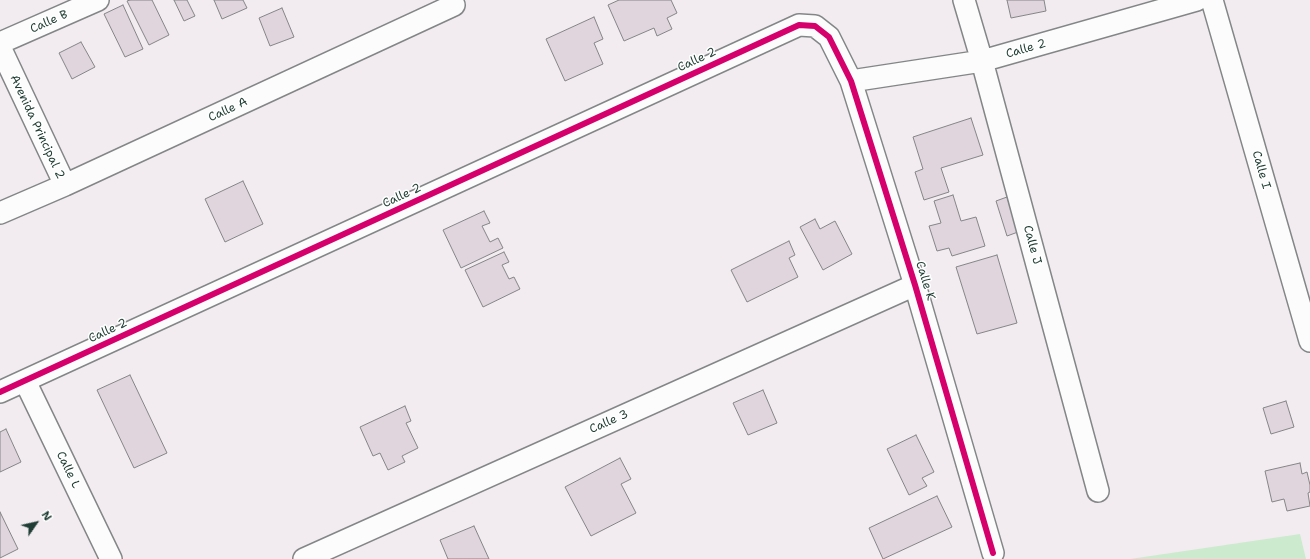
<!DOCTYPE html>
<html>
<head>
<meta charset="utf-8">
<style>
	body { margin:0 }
	#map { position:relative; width:1310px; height:559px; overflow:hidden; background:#f2ecf1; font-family:"Shantell Sans",sans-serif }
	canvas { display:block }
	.north { position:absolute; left:16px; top:503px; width:40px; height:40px; -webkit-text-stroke:3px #fff; paint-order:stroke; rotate:56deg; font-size:11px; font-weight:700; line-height:16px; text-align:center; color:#1f3d34 }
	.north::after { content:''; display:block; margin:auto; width:14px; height:18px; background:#1f3d34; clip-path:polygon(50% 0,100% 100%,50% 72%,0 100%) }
</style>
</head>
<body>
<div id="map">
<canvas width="1310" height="559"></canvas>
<div class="north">N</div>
</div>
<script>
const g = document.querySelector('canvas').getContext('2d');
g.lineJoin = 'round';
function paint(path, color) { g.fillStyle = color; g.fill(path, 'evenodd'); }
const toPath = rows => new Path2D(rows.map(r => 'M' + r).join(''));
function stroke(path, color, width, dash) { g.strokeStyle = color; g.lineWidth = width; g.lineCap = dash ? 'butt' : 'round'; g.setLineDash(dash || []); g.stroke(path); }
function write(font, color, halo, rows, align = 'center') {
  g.font = font + ' "Shantell Sans",sans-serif'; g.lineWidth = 3; g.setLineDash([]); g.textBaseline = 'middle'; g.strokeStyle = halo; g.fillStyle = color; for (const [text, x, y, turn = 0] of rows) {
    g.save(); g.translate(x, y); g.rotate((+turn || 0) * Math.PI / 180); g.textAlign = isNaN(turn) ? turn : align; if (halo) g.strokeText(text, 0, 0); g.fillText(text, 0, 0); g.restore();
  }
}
paint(toPath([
	[1300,534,1306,559,1130,559]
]), '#ccebce');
const building = toPath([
	[130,0,152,0,169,35,149,45,127,1,130,0],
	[174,0,187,0,195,16,184,21,174,0],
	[214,0,243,0,247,8,222,19,214,0],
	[619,0,671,0,677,13,667,18,672,29,657,36,654,28,624,41,608,5,619,0],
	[1007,0,1044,0,1046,11,1011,18,1007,0],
	[123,5,143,49,125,57,104,14,123,5],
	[282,8,294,37,270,46,259,18,282,8],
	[594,17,603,39,594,43,603,64,565,81,546,39,594,17],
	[81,42,95,67,72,79,59,53,81,42],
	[971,118,983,155,941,168,949,192,924,200,915,172,923,169,913,137,971,118],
	[243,181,263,224,225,242,205,199,243,181],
	[953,195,961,221,976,217,985,246,952,256,949,248,937,251,929,226,941,223,934,201,953,195],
	[1007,197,1018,232,1007,236,996,201,1007,197],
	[484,211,490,223,482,226,490,242,498,238,503,248,461,268,443,230,484,211],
	[815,219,820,229,835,221,852,254,823,270,800,227,815,219],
	[789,241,795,255,789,258,798,277,747,302,731,270,789,241],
	[504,252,509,262,502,265,509,279,514,277,520,289,483,307,465,270,504,252],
	[997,255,1017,323,977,334,956,267,997,255],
	[130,375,167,453,134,468,97,390,130,375],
	[763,390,777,423,748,435,733,403,763,390],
	[1286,401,1294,427,1271,434,1263,408,1286,401],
	[405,406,411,421,406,423,418,448,402,456,405,462,388,470,380,453,373,456,360,427,405,406],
	[6,429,21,462,0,472,0,432,6,429],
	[916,435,934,472,922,478,927,486,909,495,887,449,916,435],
	[620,458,631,479,621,484,636,513,591,536,565,487,620,458],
	[1300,463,1302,474,1307,472,1310,485,1310,492,1308,493,1310,506,1287,511,1284,499,1272,502,1265,471,1300,463],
	[937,496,952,527,883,559,869,528,937,496],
	[0,512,18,549,0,558,0,512],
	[474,526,489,559,448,559,440,540,474,526]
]);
paint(building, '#e0d4dd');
stroke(building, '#838687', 1);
const street = toPath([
	[964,0,982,61,1098,491],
	[1212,0,1310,341],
	[0,43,98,0],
	[0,47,65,185],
	[851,81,982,61,1197,0],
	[0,213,65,185,454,5],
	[25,381,111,559],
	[0,392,799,25,815,26,829,37,851,81,915,285,993,553],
	[304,559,915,285]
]);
stroke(street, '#838687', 24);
stroke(street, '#fdfcfd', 21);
stroke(toPath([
	[0,392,799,25,815,26,829,37,851,81,915,285,993,553]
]), '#d6006c', 6);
write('12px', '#1f3d34', '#fff', [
	["Calle B",49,22,-24],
	["Calle 2",1026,49,-16],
	["Calle 2",697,60,-25],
	["Calle A",228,110,-25],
	["Avenida Principal 2",37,127,65],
	["Calle I",1261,170,74],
	["Calle 2",402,196,-25],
	["Calle J",1032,245,75],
	["Calle K",925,281,73],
	["Calle 2",108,331,-25],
	["Calle 3",609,422,-24],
	["Calle L",68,470,64]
]);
</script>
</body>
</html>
